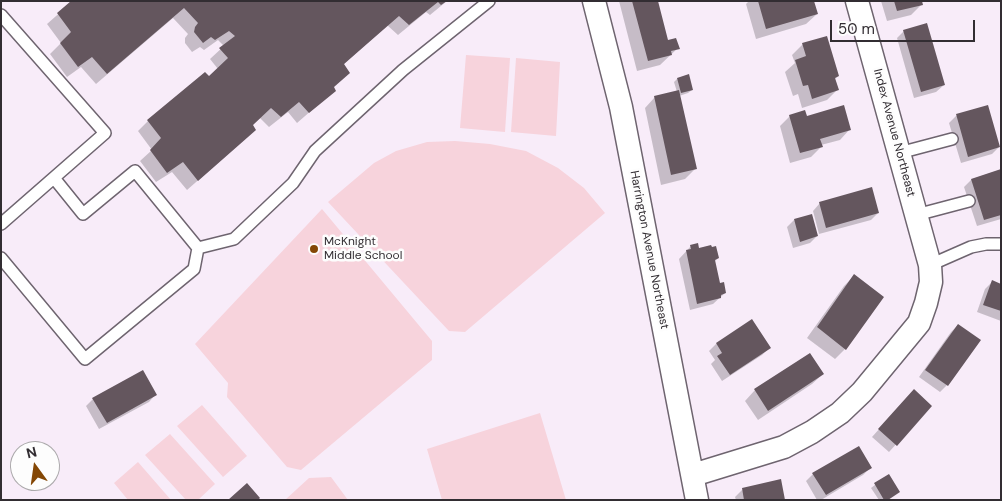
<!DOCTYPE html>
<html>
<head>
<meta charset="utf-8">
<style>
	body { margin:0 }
	#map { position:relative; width:1002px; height:501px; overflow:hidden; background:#f8ecf9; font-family:"DM Sans",sans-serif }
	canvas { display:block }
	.frame { position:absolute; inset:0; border:2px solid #322d32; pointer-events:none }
	.north { position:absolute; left:10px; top:441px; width:50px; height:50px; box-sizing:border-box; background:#fdfdfd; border:1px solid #acaaac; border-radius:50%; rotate:346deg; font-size:14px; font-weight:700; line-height:20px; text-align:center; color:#322d32 }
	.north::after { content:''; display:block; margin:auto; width:18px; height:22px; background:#844705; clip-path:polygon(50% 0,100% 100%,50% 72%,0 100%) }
	.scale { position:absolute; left:830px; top:20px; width:145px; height:22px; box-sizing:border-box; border:2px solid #322d32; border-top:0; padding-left:6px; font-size:15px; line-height:18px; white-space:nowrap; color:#322d32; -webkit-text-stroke:4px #fdfdfd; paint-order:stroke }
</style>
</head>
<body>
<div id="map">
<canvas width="1002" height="501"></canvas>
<div class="frame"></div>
<div class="north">N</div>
<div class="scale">50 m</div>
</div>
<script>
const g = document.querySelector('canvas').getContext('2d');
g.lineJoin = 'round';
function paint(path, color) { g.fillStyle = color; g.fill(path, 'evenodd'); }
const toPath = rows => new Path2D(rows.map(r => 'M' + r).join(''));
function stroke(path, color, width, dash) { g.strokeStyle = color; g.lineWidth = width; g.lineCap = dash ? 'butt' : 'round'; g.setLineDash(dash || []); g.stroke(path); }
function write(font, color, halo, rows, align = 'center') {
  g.font = font + ' "DM Sans",sans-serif'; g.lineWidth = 5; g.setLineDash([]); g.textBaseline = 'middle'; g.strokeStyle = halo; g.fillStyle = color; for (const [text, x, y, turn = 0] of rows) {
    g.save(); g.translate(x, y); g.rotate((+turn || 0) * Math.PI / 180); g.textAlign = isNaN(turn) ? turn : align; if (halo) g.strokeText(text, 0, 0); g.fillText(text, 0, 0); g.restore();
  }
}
paint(toPath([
	[466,55,510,58,505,132,460,128],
	[516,58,560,62,556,136,511,132],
	[455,141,490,144,526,151,558,168,584,188,605,213,465,332,449,331,328,202,374,163,396,151,427,142],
	[322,209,432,341,432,360,301,470,287,467,227,397,228,383,195,344],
	[202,405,247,456,223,477,177,426],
	[540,413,566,500,442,500,427,449],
	[170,434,215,484,198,500,186,500,145,455],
	[138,462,171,500,128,500,114,483],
	[331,477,348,500,285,500,309,478]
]), '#f7d3dc');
paint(toPath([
	[73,1,447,1,430,15,426,12,398,35,387,25,343,65,333,88,335,90,297,123,288,112,269,127,260,118,252,125,244,140,187,190,172,172,156,182,140,161,152,150,138,131,148,121,209,78,218,69,210,59,224,46,218,40,204,50,200,47,192,52,185,43,185,38,188,34,173,18,96,84,81,67,67,77,50,54,61,43,47,24],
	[619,1,656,1,667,42,678,48,660,65,637,71],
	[749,1,813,1,817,14,806,24,756,39,746,4],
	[881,1,921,1,922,4,911,15,887,21],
	[904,31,944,85,936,92,914,98,897,38],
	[803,44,838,76,834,80,837,90,827,100,802,108,798,94,793,96,785,72,795,63,792,55],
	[677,79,692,90,688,93,679,96,695,169,685,179,661,185,645,108,655,97,677,92,674,82],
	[987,107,999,147,992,154,961,163,949,123,956,116],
	[790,116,806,117,850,129,840,140,821,145,821,147,811,157,790,163,780,126],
	[1001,170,1001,219,977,226,964,187,971,180],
	[820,203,878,213,871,220,819,234,813,211],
	[794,220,817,236,810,243,793,248,787,227],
	[691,246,718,258,714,262,719,285,725,293,713,304,690,310,679,259],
	[854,276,845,349,835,359,807,338,844,286],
	[992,282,1001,285,1001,321,977,312,985,289],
	[958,325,947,385,940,392,919,377,951,332],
	[716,344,769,348,762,355,722,381,711,364,715,360,709,351],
	[823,374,812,384,758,420,745,401,755,390],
	[156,394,149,402,99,429,86,406,93,399],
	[907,398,931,406,889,452,872,437],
	[870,468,863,475,821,500,817,500,806,481,813,474],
	[888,475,888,500,879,500,871,488],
	[742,490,784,500,736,500,735,497]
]), '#0003');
paint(toPath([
	[71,1,447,1,441,5,438,2,409,25,399,16,344,64,350,73,334,87,336,91,309,113,299,102,281,117,271,108,253,125,256,130,198,181,183,162,167,173,150,150,161,138,147,120,205,72,209,76,228,58,219,48,235,36,229,31,215,40,211,37,203,43,194,32,195,27,198,23,184,8,107,74,92,57,78,67,60,43,71,32,57,13],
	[632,1,658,1,668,40,676,38,680,49,671,51,672,55,648,61],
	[758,1,814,1,818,14,766,29],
	[894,1,922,1,923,5,897,11],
	[927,23,945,85,921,92,903,30],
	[827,36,839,76,835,78,839,90,812,99,808,85,803,86,795,60,806,56,802,43],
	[689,74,693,90,681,93,677,78],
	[679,90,697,169,671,175,654,96],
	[844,105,851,130,820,139,823,147,800,153,789,115,805,110,807,116],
	[988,105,1000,147,968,157,956,114],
	[1001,169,1001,215,984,220,971,179],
	[872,187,879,213,826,228,819,202],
	[812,214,818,236,800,242,794,219],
	[698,243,699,248,711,245,712,247,716,246,719,258,715,260,720,283,724,282,726,293,721,295,721,298,697,304,686,250,691,249,690,245],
	[854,274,884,297,846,350,817,327],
	[992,280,1001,284,1001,311,983,305],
	[752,319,771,348,730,375,717,356,722,353,716,343],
	[958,324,981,340,948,386,925,370],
	[810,353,824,374,768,411,754,389],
	[143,370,157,395,107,423,92,398],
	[914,389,932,406,897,446,878,429],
	[859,446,872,468,826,495,812,473],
	[889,474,900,492,888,500,884,500,874,483],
	[781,479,785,500,744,500,742,488],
	[247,483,260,498,258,500,228,500]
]), '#64565e');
const service = toPath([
	[1,15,105,133,1,224],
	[899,153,952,139],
	[54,178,83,214,135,171,198,248],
	[916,215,969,201],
	[198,248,234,239,293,183,315,151,403,70,489,1],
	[1,258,85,359,194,269,198,248],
	[930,265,971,247,986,244,1001,244]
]);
const minor = toPath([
	[594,1,621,107,697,500],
	[693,475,784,447,812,432,840,413,862,392,919,323,926,303,931,282,930,265,857,1]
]);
stroke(service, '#6e646f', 14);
stroke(minor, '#6e646f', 25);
stroke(service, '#fff', 11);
stroke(minor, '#fff', 22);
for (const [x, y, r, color] of [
	[314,249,5,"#844705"]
]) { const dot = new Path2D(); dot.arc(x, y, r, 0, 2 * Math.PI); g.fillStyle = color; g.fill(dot); stroke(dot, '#fdfdfd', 2); }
write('12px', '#322d32', '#fdfdfd', [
	["Index Avenue Northeast",894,133,75],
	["Harrington Avenue Northeast",649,250,79]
]);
write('12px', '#322d32', '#fdfdfd', [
	["McKnight",324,242],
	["Middle School",324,256]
], 'left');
</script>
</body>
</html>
